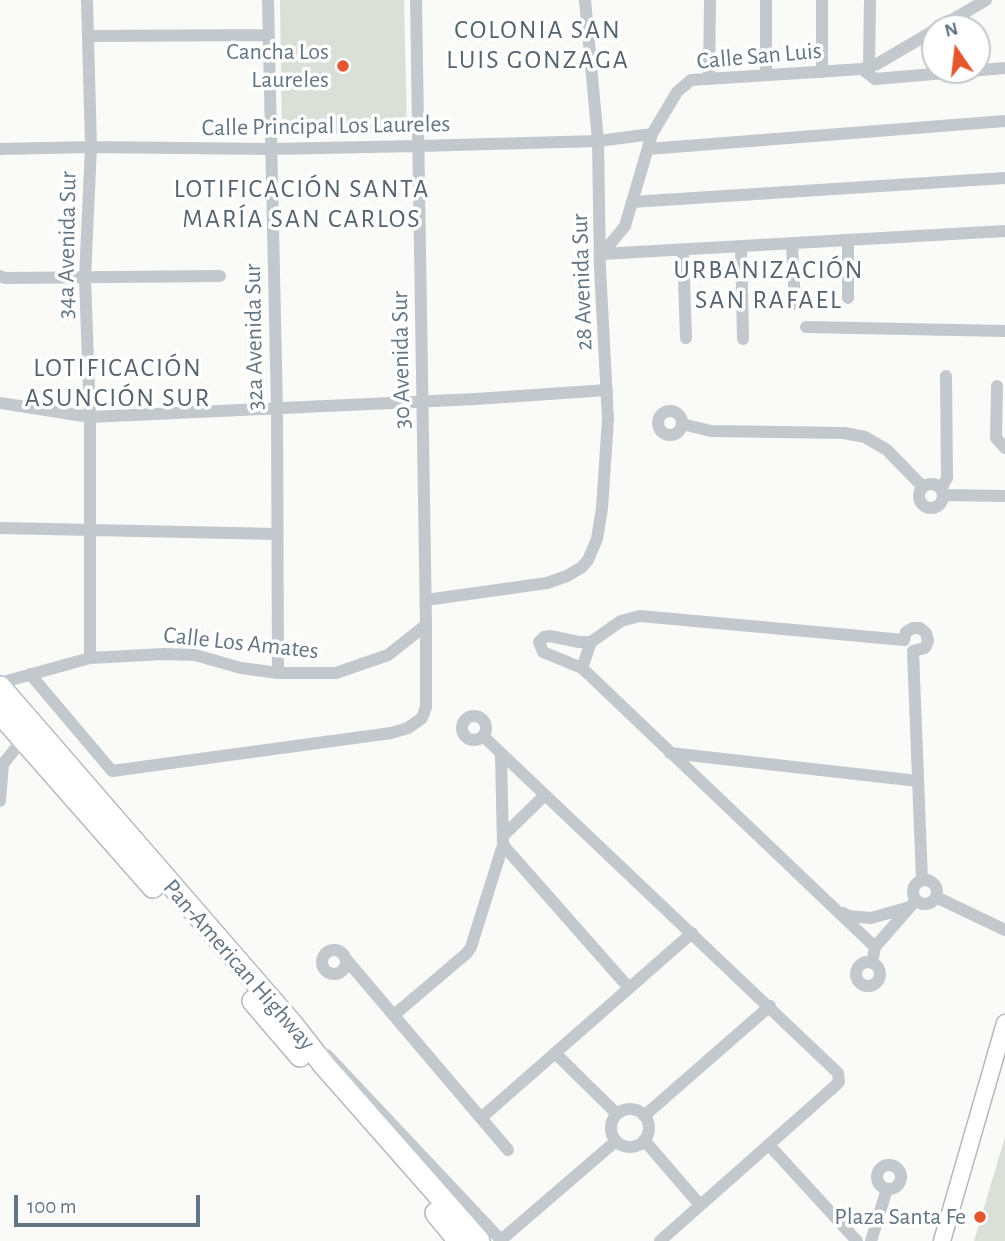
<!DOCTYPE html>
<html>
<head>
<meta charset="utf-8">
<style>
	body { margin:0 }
	#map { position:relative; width:1005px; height:1241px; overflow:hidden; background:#fafaf8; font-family:"Alegreya Sans",sans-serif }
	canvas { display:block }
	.north { position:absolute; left:921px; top:14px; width:70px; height:70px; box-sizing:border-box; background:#fff; border:2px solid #c1c8cd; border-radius:50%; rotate:346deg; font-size:19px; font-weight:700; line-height:28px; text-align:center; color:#657683 }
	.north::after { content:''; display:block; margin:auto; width:24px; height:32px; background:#e4572e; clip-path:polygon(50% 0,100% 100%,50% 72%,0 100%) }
	.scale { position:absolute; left:14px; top:1195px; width:186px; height:32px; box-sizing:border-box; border:4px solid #657683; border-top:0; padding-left:9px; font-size:21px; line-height:24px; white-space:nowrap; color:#657683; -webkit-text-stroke:5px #fff; paint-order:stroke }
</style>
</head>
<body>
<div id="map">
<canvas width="1005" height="1241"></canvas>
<div class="north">N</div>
<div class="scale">100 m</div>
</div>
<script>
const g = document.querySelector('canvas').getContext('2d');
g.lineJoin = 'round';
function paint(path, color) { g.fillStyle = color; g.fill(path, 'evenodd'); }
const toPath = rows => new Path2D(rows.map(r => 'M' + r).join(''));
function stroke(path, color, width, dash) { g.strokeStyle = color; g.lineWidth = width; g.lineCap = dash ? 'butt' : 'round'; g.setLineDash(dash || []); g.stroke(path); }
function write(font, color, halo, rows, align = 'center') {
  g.font = font + ' "Alegreya Sans",sans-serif'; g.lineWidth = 7; g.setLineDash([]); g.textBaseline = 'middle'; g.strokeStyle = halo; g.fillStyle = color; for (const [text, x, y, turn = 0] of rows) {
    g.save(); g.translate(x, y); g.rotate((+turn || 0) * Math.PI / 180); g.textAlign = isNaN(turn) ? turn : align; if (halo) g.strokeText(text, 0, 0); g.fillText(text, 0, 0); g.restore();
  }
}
paint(toPath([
	[280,0,404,0,407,132,282,135],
	[1005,1137,1005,1241,974,1241]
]), '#dadfd7');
const secondary = toPath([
	[942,1241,1005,1023]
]);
const highway = toPath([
	[0,687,292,1024,324,1065,479,1241],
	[0,713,153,887],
	[253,1001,300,1056],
	[436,1213,459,1241]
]);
stroke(secondary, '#b3babf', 19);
stroke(highway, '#b4b9bd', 24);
stroke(toPath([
	[87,0,91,147,85,278,90,417,90,658],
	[268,0,277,409,278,673],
	[938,28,986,0],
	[89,36,268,35],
	[869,66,870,0],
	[862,69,875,79,1005,68],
	[822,72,822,0],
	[766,75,766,0],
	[709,79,710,0],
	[0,149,91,147,270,149,419,146,598,141,652,134],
	[648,149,1005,121],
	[632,202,1005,178],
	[848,241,848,298],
	[792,244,795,304],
	[741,247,743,339],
	[683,251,686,338],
	[602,254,625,226,652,134,677,92,691,80,862,69,877,64,935,30],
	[602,254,1005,231],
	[0,276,5,278,220,276],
	[806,327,1005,331],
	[997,386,996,438,1005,448],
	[0,403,90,417,476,399,607,390],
	'658 423a12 12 0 1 1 24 0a12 12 0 1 1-24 0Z',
	[682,424,711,431,844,433,865,437,887,450,923,487],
	'919 496a12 12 0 1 1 24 0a12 12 0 1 1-24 0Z',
	[941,489,947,478,946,376],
	[943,495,1005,496],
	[0,528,277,534],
	[426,600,547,583,567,576,582,567,588,560,597,539,602,508,608,419,600,268,598,141,585,0],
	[904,640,906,632,913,628,920,628,926,633,928,641,925,648,913,651],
	[913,651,922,880],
	[582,668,543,652,539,642,544,637,550,636,579,642,591,642],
	[30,674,112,771,391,733,408,728,422,718,426,707,426,625,416,0],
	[0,683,90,658,164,654,195,655,241,668,278,673,336,673,388,655,426,625],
	'462 728a12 12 0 1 1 24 0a12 12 0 1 1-24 0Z',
	[483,736,838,1073,839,1082,835,1086,660,1241],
	[670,753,918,781],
	[0,801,3,764,23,739],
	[505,834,545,795],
	[503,845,629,988],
	'913 892a12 12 0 1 1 24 0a12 12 0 1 1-24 0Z',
	[936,897,1005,930],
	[843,913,849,916,871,918,910,907],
	[875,947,582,668,591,642,621,621,640,616,904,640],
	'322 962a12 12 0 1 1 24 0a12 12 0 1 1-24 0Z',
	[345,958,508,1150],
	'856 974a12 12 0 1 1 24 0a12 12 0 1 1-24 0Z',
	[872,963,875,947,916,900],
	[394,1015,467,953,471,947,503,845,501,754],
	[555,1053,617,1114],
	[327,1055,502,1241],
	'611 1128a19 19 0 1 1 38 0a19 19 0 1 1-38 0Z',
	[644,1116,770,1006],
	[481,1118,692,933],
	[644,1140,700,1205],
	[769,1145,857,1241],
	'877 1177a12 12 0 1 1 24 0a12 12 0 1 1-24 0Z',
	[501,1240,616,1141],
	[871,1241,887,1189]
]), '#c3c8cc', 12);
stroke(secondary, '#fff', 16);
stroke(highway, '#fff', 21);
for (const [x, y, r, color] of [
	[343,66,7,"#e4572e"],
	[980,1217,7,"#e4572e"]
]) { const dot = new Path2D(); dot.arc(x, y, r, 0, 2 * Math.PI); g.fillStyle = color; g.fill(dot); stroke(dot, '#fff', 2.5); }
write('24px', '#657683', '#fff', [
	["Cancha Los",329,52],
	["Laureles",329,80],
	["Plaza Santa Fe",966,1217]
], 'right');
write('24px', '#657683', '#fff', [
	["Calle San Luis",759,56,-5],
	["Calle Principal Los Laureles",326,126,-1],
	["34a Avenida Sur",67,245,-89],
	["28 Avenida Sur",582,282,-92],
	["32a Avenida Sur",254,337,-91],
	["30 Avenida Sur",401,360,-91],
	["Calle Los Amates",241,643,6],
	["Pan-American Highway",239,965,49]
]);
g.letterSpacing = '2px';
write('26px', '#57646e', '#fff', [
	["COLONIA SAN",538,30],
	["LUIS GONZAGA",538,60],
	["LOTIFICACIÓN SANTA",302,189],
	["MARÍA SAN CARLOS",302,219],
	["URBANIZACIÓN",769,270],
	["SAN RAFAEL",769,300],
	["LOTIFICACIÓN",118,368],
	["ASUNCIÓN SUR",118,398]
]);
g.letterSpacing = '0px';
</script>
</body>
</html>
